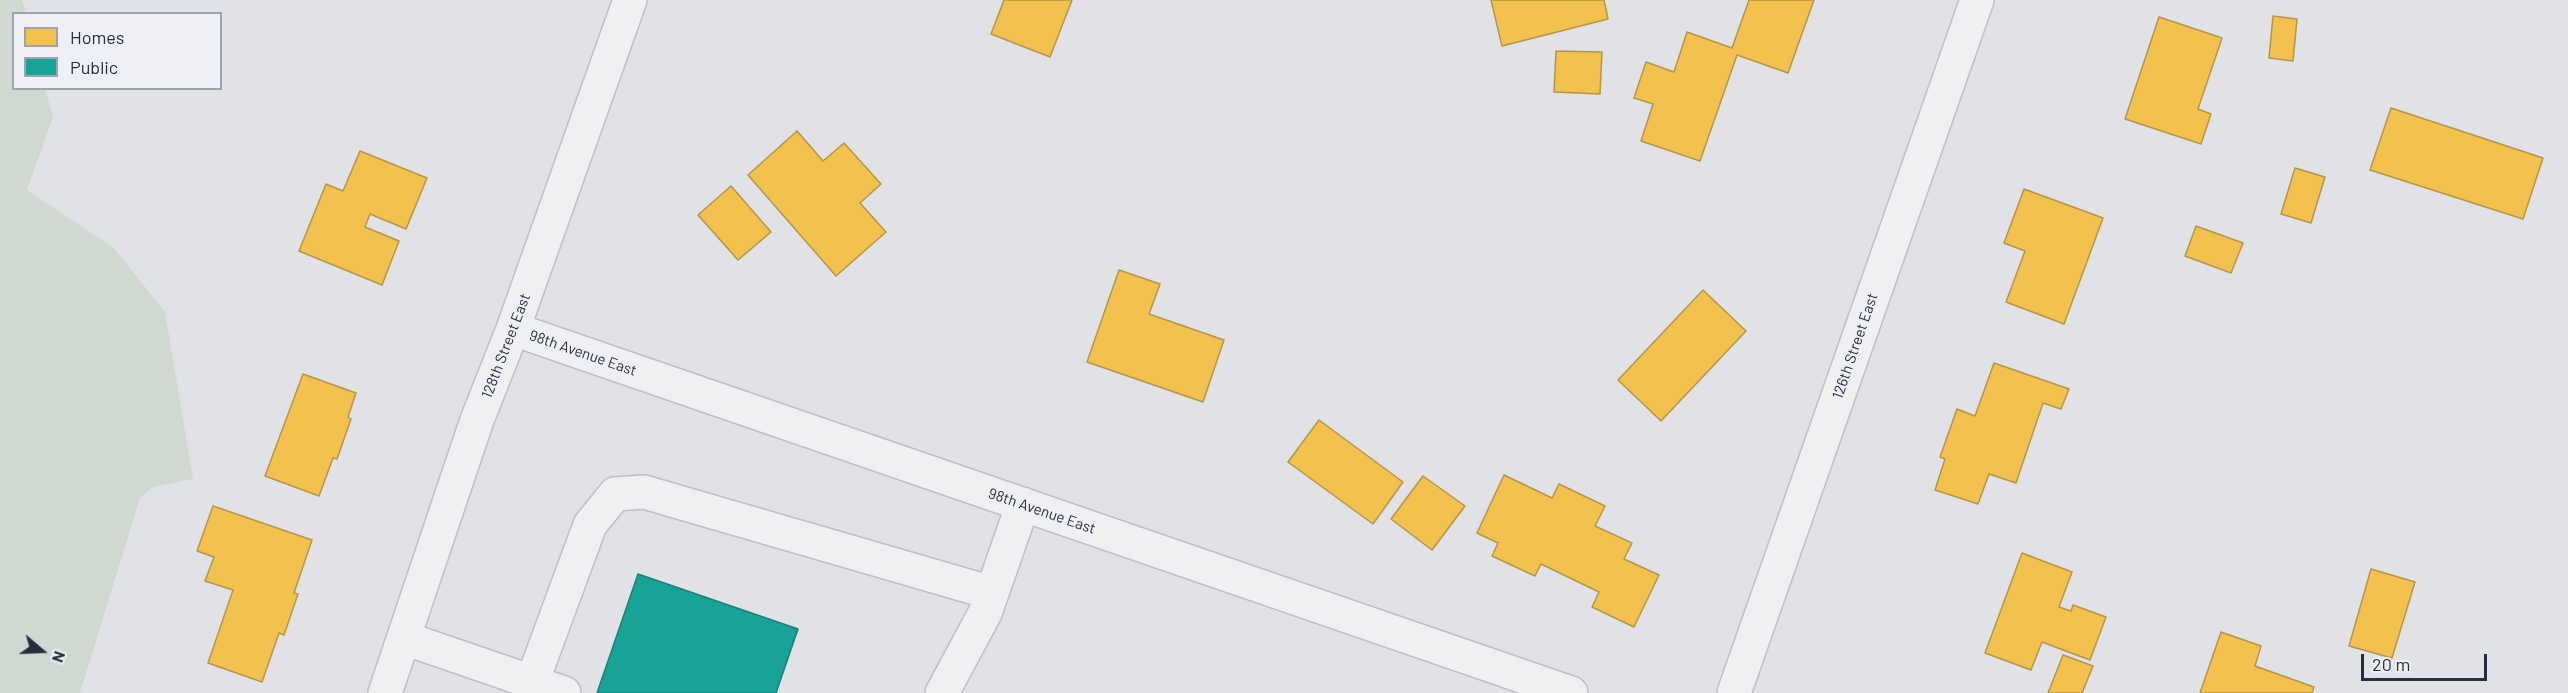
<!DOCTYPE html>
<html>
<head>
<meta charset="utf-8">
<style>
	body { margin:0 }
	#map { position:relative; width:2568px; height:693px; overflow:hidden; background:#e1e2e6; font-family:Barlow,sans-serif }
	canvas { display:block }
	.legend { position:absolute; left:12px; top:12px; width:210px; height:78px; box-sizing:border-box; background:#eef0f6; border:2px solid #9fa2ad; margin:0; padding:8px 10px; list-style:none; font-size:18px; color:#282d3f }
	.legend li { display:flex; align-items:center; gap:12px; height:30px }
	.legend b { width:30px; border:2px solid #9fa2ad }
	.north { position:absolute; left:12px; top:621px; width:60px; height:60px; -webkit-text-stroke:4px #eef0f6; paint-order:stroke; rotate:109deg; font-size:16px; font-weight:700; line-height:24px; text-align:center; color:#282d3f }
	.north::after { content:''; display:block; margin:auto; width:21px; height:27px; background:#282d3f; clip-path:polygon(50% 0,100% 100%,50% 72%,0 100%) }
	.scale { position:absolute; left:2361px; top:654px; width:126px; height:27px; box-sizing:border-box; border:3px solid #282d3f; border-top:0; padding-left:8px; font-size:18px; line-height:21px; white-space:nowrap; color:#282d3f; -webkit-text-stroke:4px #eef0f6; paint-order:stroke }
</style>
</head>
<body>
<div id="map">
<canvas width="2568" height="693"></canvas>
<ul class="legend">
<li><b style="height:16px;background:#f2c14e"></b>Homes</li>
<li><b style="height:16px;background:#17a398"></b>Public</li>
</ul>
<div class="north">N</div>
<div class="scale">20 m</div>
</div>
<script>
const g = document.querySelector('canvas').getContext('2d');
g.lineJoin = 'round';
function paint(path, color) { g.fillStyle = color; g.fill(path, 'evenodd'); }
const toPath = rows => new Path2D(rows.map(r => 'M' + r).join(''));
function stroke(path, color, width, dash) { g.strokeStyle = color; g.lineWidth = width; g.lineCap = dash ? 'butt' : 'round'; g.setLineDash(dash || []); g.stroke(path); }
function write(font, color, halo, rows, align = 'center') {
  g.font = font + ' Barlow,sans-serif'; g.lineWidth = 6; g.setLineDash([]); g.textBaseline = 'middle'; g.strokeStyle = halo; g.fillStyle = color; for (const [text, x, y, turn = 0] of rows) {
    g.save(); g.translate(x, y); g.rotate((+turn || 0) * Math.PI / 180); g.textAlign = isNaN(turn) ? turn : align; if (halo) g.strokeText(text, 0, 0); g.fillText(text, 0, 0); g.restore();
  }
}
paint(toPath([
	[0,0,22,0,26,13,14,14,14,88,45,89,53,117,27,190,114,248,165,312,193,479,153,487,140,498,80,693,0,693]
]), '#d0d9d1');
const homes = toPath([
	[1004,0,1072,0,1050,57,991,34,1004,0],
	[1491,0,1604,0,1608,19,1502,46,1491,0],
	[1749,0,1814,0,1788,73,1737,55,1700,161,1641,141,1653,104,1634,98,1646,62,1674,72,1687,32,1732,48,1749,0],
	[2273,16,2297,19,2293,61,2269,58,2273,16],
	[2159,17,2222,38,2198,109,2211,114,2201,144,2125,119,2159,17],
	[1556,51,1602,52,1600,94,1554,92,1556,51],
	[2391,108,2543,158,2523,219,2370,170,2391,108],
	[797,131,823,161,844,143,881,184,860,203,886,232,836,276,748,175,797,131],
	[360,151,427,178,406,229,370,214,365,227,399,241,382,285,299,251,326,184,343,191,360,151],
	[2295,168,2325,177,2311,223,2281,214,2295,168],
	[731,186,771,232,738,260,698,215,731,186],
	[2024,189,2103,218,2064,324,2006,302,2025,251,2004,243,2024,189],
	[2196,226,2243,243,2231,273,2185,256,2196,226],
	[1119,270,1160,284,1149,314,1224,340,1203,402,1087,362,1119,270],
	[1703,290,1746,331,1661,421,1618,380,1703,290],
	[1994,363,2069,389,2061,409,2043,403,2016,483,1989,474,1978,504,1935,490,1945,459,1940,457,1957,409,1975,416,1994,363],
	[303,374,356,393,348,417,351,419,337,459,333,458,319,496,265,476,303,374],
	[1319,420,1403,482,1373,524,1288,462,1319,420],
	[1504,475,1552,498,1559,484,1605,506,1595,526,1632,543,1624,559,1659,575,1634,627,1592,607,1599,592,1541,564,1535,576,1492,556,1498,543,1477,533,1504,475],
	[1423,476,1465,506,1432,550,1391,519,1423,476],
	[213,506,312,540,294,593,298,594,284,635,279,633,262,682,208,663,233,590,205,581,214,557,197,551,213,506],
	[2022,553,2072,572,2059,607,2071,611,2073,605,2106,617,2090,660,2042,642,2031,670,1985,653,2022,553],
	[2371,569,2415,582,2392,658,2349,646,2371,569],
	[2221,632,2261,646,2255,666,2314,687,2312,693,2200,693,2221,632],
	[2063,655,2093,666,2082,693,2048,693,2063,655]
]);
paint(homes, '#f2c14e');
stroke(homes, '#b5954a', 1.5);
const public = toPath([
	[638,574,798,629,776,693,597,693,638,574]
]);
paint(public, '#17a398');
stroke(public, '#1c807d', 1.5);
const minor = toPath([
	[513,329,1571,693],
	[404,638,564,693],
	[385,693,477,420,513,329,630,0],
	[528,693,590,525,615,494,644,492,992,593],
	[942,693,985,613,1023,504],
	[1734,693,1977,0]
]);
stroke(minor, '#bfc0c4', 36);
stroke(minor, '#f0f0f2', 33);
write('15px', '#282d3f', '#eef0f6', [
	["128th Street East",506,346,-69],
	["126th Street East",1855,346,-71],
	["98th Avenue East",583,353,19],
	["98th Avenue East",1042,511,19]
]);
</script>
</body>
</html>
